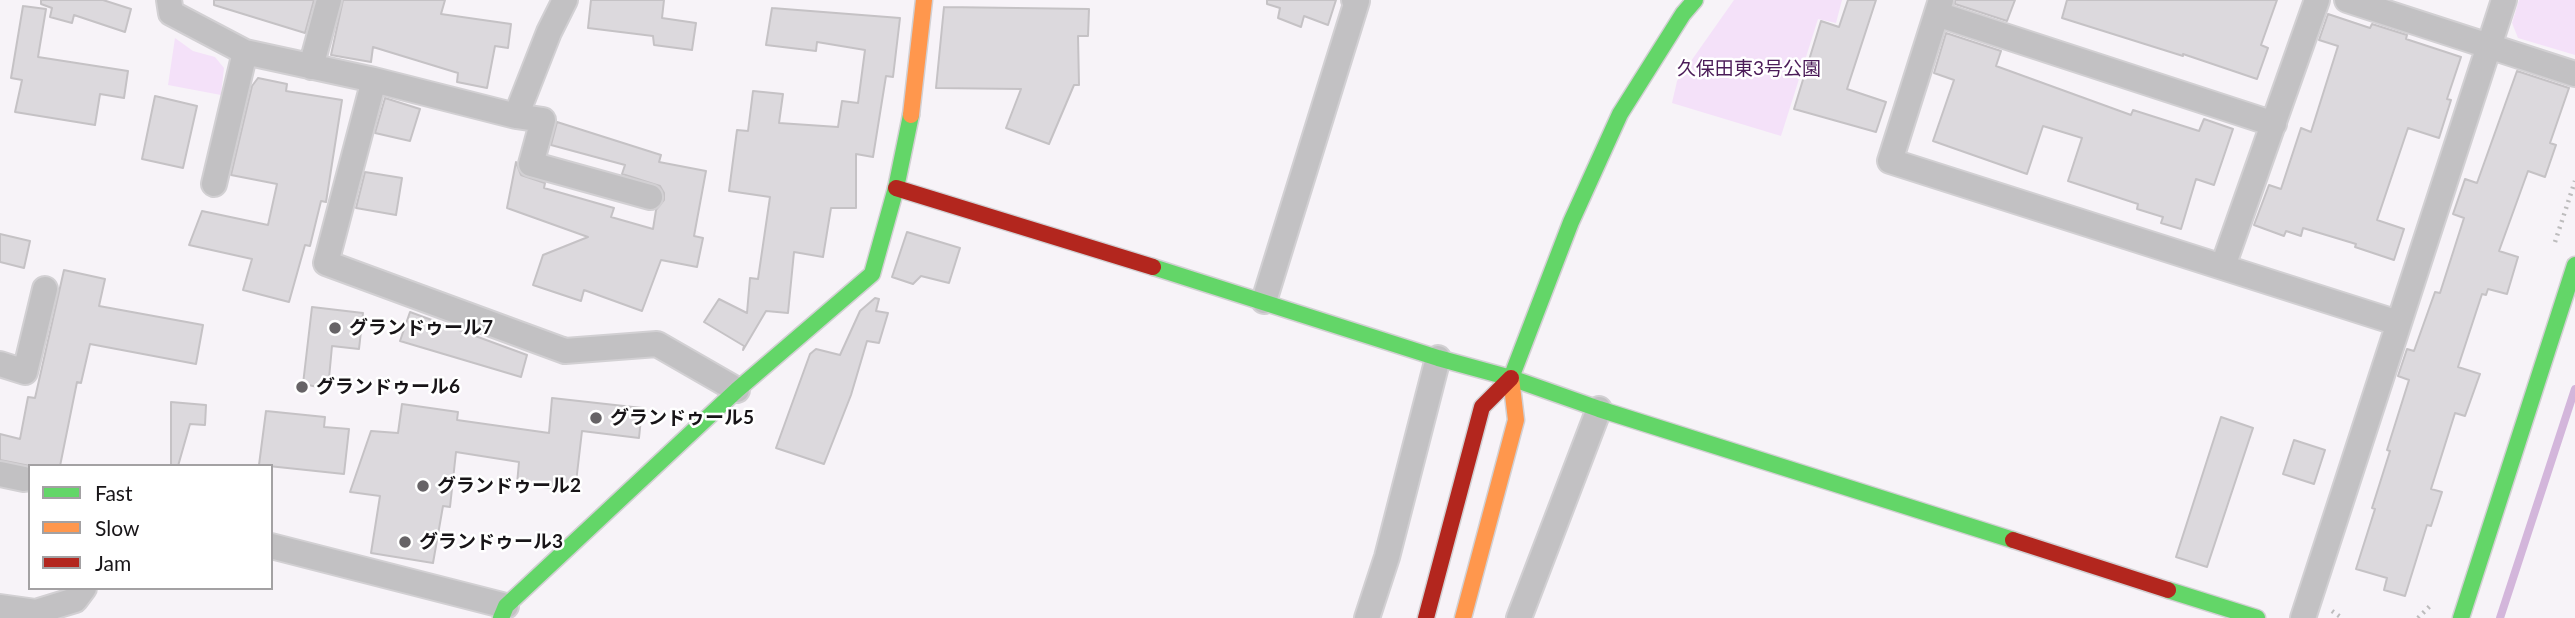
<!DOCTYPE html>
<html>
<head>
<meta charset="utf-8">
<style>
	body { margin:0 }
	#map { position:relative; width:2575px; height:618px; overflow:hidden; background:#f7f3f8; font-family:Lato,sans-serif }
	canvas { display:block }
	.legend { position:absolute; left:28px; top:464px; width:245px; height:126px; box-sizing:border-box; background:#fff; border:2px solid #a3a1a3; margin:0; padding:9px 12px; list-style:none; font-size:21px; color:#181518 }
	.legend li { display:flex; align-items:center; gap:14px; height:35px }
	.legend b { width:35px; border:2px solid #a3a1a3 }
</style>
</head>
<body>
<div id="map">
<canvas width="2575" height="618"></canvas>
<ul class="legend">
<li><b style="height:9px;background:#63d668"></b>Fast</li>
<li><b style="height:9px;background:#ff974d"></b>Slow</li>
<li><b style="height:9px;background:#b3261e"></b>Jam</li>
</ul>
</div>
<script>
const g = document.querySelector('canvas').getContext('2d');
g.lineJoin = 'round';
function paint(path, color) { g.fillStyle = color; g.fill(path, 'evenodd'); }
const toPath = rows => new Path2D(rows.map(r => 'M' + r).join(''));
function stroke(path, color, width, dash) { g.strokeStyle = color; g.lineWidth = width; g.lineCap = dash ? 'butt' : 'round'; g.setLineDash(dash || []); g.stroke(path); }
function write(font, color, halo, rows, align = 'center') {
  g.font = font + ' Lato,"Noto Sans JP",sans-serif'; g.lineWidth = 5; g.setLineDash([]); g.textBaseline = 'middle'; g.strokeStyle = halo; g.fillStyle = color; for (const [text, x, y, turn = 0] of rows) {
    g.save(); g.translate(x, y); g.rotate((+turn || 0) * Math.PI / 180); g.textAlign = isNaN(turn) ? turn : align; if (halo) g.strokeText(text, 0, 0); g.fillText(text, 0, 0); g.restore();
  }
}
paint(toPath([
	[1734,0,1842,0,1836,23,1818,19,1781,136,1672,103,1677,81],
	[2519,0,2575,0,2575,55,2518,38,2512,23],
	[175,38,193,51,215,57,224,68,221,95,168,85]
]), '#f4e1f9');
stroke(toPath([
	[2500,618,2575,389]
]), '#d3b6db', 8);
const building = toPath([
	[41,0,103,0,131,9,125,32,74,15,72,23,50,17,52,8,41,4,41,0],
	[214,0,314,0,305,33,214,5,214,0],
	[343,0,445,0,441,14,511,24,508,48,495,46,487,88,457,82,458,73,373,47,371,62,331,55,343,0],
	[591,0,664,0,662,18,696,23,692,50,654,45,653,36,588,28,591,0],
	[1267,0,1336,0,1328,25,1304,16,1301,27,1278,18,1280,8,1267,4,1267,0],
	[1848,0,1876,0,1847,89,1886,102,1876,132,1794,109,1821,21,1839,27,1848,0],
	[1955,0,2015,0,2007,21,1955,4,1955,0],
	[2067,0,2277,0,2261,45,2268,48,2257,79,2183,54,2183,56,2062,18,2067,0],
	[23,6,46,9,38,57,128,71,124,98,100,94,95,125,15,112,22,80,11,78,23,6],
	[944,7,1089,9,1088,36,1078,36,1079,85,1074,85,1049,144,1006,128,1021,89,936,88,944,7],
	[772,8,900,18,893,77,886,76,873,157,856,154,856,208,831,208,823,257,794,252,788,313,766,311,743,350,744,346,704,322,719,299,747,313,750,278,758,279,770,197,729,191,737,130,748,131,753,91,783,94,779,123,838,127,842,101,858,103,865,50,817,42,816,51,766,45,772,8],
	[2328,14,2370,28,2372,24,2407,35,2406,39,2461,57,2447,99,2451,100,2439,138,2408,128,2377,220,2404,229,2394,260,2355,247,2356,244,2303,228,2301,236,2286,231,2284,236,2254,225,2269,185,2281,189,2301,128,2311,132,2338,46,2319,40,2328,14],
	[1946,33,2001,51,1996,66,2131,115,2133,110,2199,131,2204,119,2233,129,2214,185,2196,179,2181,229,2161,223,2163,217,2137,209,2138,204,2068,181,2082,138,2043,126,2027,174,1933,141,1954,80,1934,73,1946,33],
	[2517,71,2569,88,2550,143,2556,145,2545,177,2528,171,2499,251,2518,257,2507,294,2488,289,2486,295,2482,294,2458,367,2480,374,2465,416,2455,413,2431,489,2442,492,2431,526,2427,525,2405,596,2384,590,2387,578,2356,569,2375,509,2372,508,2390,451,2387,450,2409,380,2398,376,2407,349,2414,351,2435,292,2440,293,2464,218,2453,214,2465,179,2477,183,2517,71],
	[258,78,287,84,286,91,342,100,326,202,321,201,310,246,305,245,289,302,243,290,252,259,189,245,202,211,268,225,277,184,231,175,252,86,258,78],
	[155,96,197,106,183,168,142,159,155,96],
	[385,98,420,109,410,141,375,133,385,98],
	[557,122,661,155,659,162,706,171,694,236,703,238,697,267,661,260,642,311,584,290,581,301,533,285,543,255,588,237,507,208,516,162,521,175,545,183,544,188,614,208,611,217,653,229,656,210,664,200,664,193,660,186,622,174,625,165,551,145,557,122],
	[365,172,402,178,396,215,356,208,365,172],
	[907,232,960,248,949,283,921,276,913,284,892,277,907,232],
	[0,234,30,241,24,268,0,262,0,234],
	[64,270,105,279,99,306,203,325,196,364,90,344,81,383,77,382,60,466,30,466,0,460,0,434,20,439,28,397,35,398,64,270],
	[875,298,879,299,876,311,888,313,879,343,867,341,851,395,824,464,776,448,810,354,816,349,840,355,860,311,875,298],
	[312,307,363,313,359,349,332,346,328,389,303,384,312,307],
	[410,312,527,355,521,377,400,341,410,312],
	[552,398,642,408,639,438,582,431,575,491,517,484,519,462,456,452,450,507,443,506,433,563,371,553,380,496,350,492,371,431,398,433,402,404,458,412,457,420,549,433,552,398],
	[171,402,206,405,205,425,190,424,178,466,171,466,171,402],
	[266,411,325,417,324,427,349,429,344,474,259,465,266,411],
	[2221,417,2253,428,2207,567,2176,557,2221,417],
	[2294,440,2325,450,2314,484,2283,474,2294,440]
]);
paint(building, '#dcd9dd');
stroke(building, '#c5c2c5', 2);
const street = toPath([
	[169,0,171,13,245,52,374,80,516,116,549,32,565,0],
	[1941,0,1890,161,2398,323],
	[2347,0,2575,74],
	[1937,14,2274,124],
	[311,67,329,0],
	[374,80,326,263,565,351,657,344,737,390],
	[516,116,543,120,531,164,650,197],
	[214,184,245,52],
	[2223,266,2317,0],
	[1264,301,1357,1,1354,0],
	[0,364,25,372,45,289],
	[0,474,24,479],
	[271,546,506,606],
	[0,607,36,612,75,600,84,588],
	[1367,618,1387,557,1438,358],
	[1519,618,1599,409],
	[2303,618,2504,0]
]);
const fast = toPath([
	[1153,267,1438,358,1511,378,1599,409,2013,540],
	[1511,378,1571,222,1620,114,1683,14,1695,0],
	[2168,590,2257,618],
	[501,618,506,606,737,390,872,274,896,188,911,115],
	[2461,618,2575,265]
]);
const slow = toPath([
	[911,115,924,0],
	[1463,618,1516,420,1511,378]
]);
const jam = toPath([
	[896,188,1153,267],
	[2013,540,2168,590],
	[1426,618,1482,407,1511,378]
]);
stroke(street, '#d2d0d3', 28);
stroke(fast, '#d2d0d3', 19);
stroke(slow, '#d2d0d3', 19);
stroke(jam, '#d2d0d3', 19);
stroke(toPath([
	[2555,242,2575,181],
	[2332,611,2342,618],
	[2418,618,2432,604]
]), '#bdbcbd', 4.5, [2, 5]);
stroke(street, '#c2c1c3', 24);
stroke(fast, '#63d668', 16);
stroke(slow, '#ff974d', 16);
stroke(jam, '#b3261e', 16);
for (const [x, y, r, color] of [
	[335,328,7,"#666366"],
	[302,387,7,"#666366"],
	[596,418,7,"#666366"],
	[423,486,7,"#666366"],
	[405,542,7,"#666366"]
]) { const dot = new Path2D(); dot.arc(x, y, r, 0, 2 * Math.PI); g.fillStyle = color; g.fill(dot); stroke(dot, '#fff', 2.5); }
write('19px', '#4b1b58', '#fff', [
	["久保田東3号公園",1749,69]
]);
write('bold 19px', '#181518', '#fff', [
	["グランドゥール7",349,328],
	["グランドゥール6",316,387],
	["グランドゥール5",610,418],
	["グランドゥール2",437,486],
	["グランドゥール3",419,542]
], 'left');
</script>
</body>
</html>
